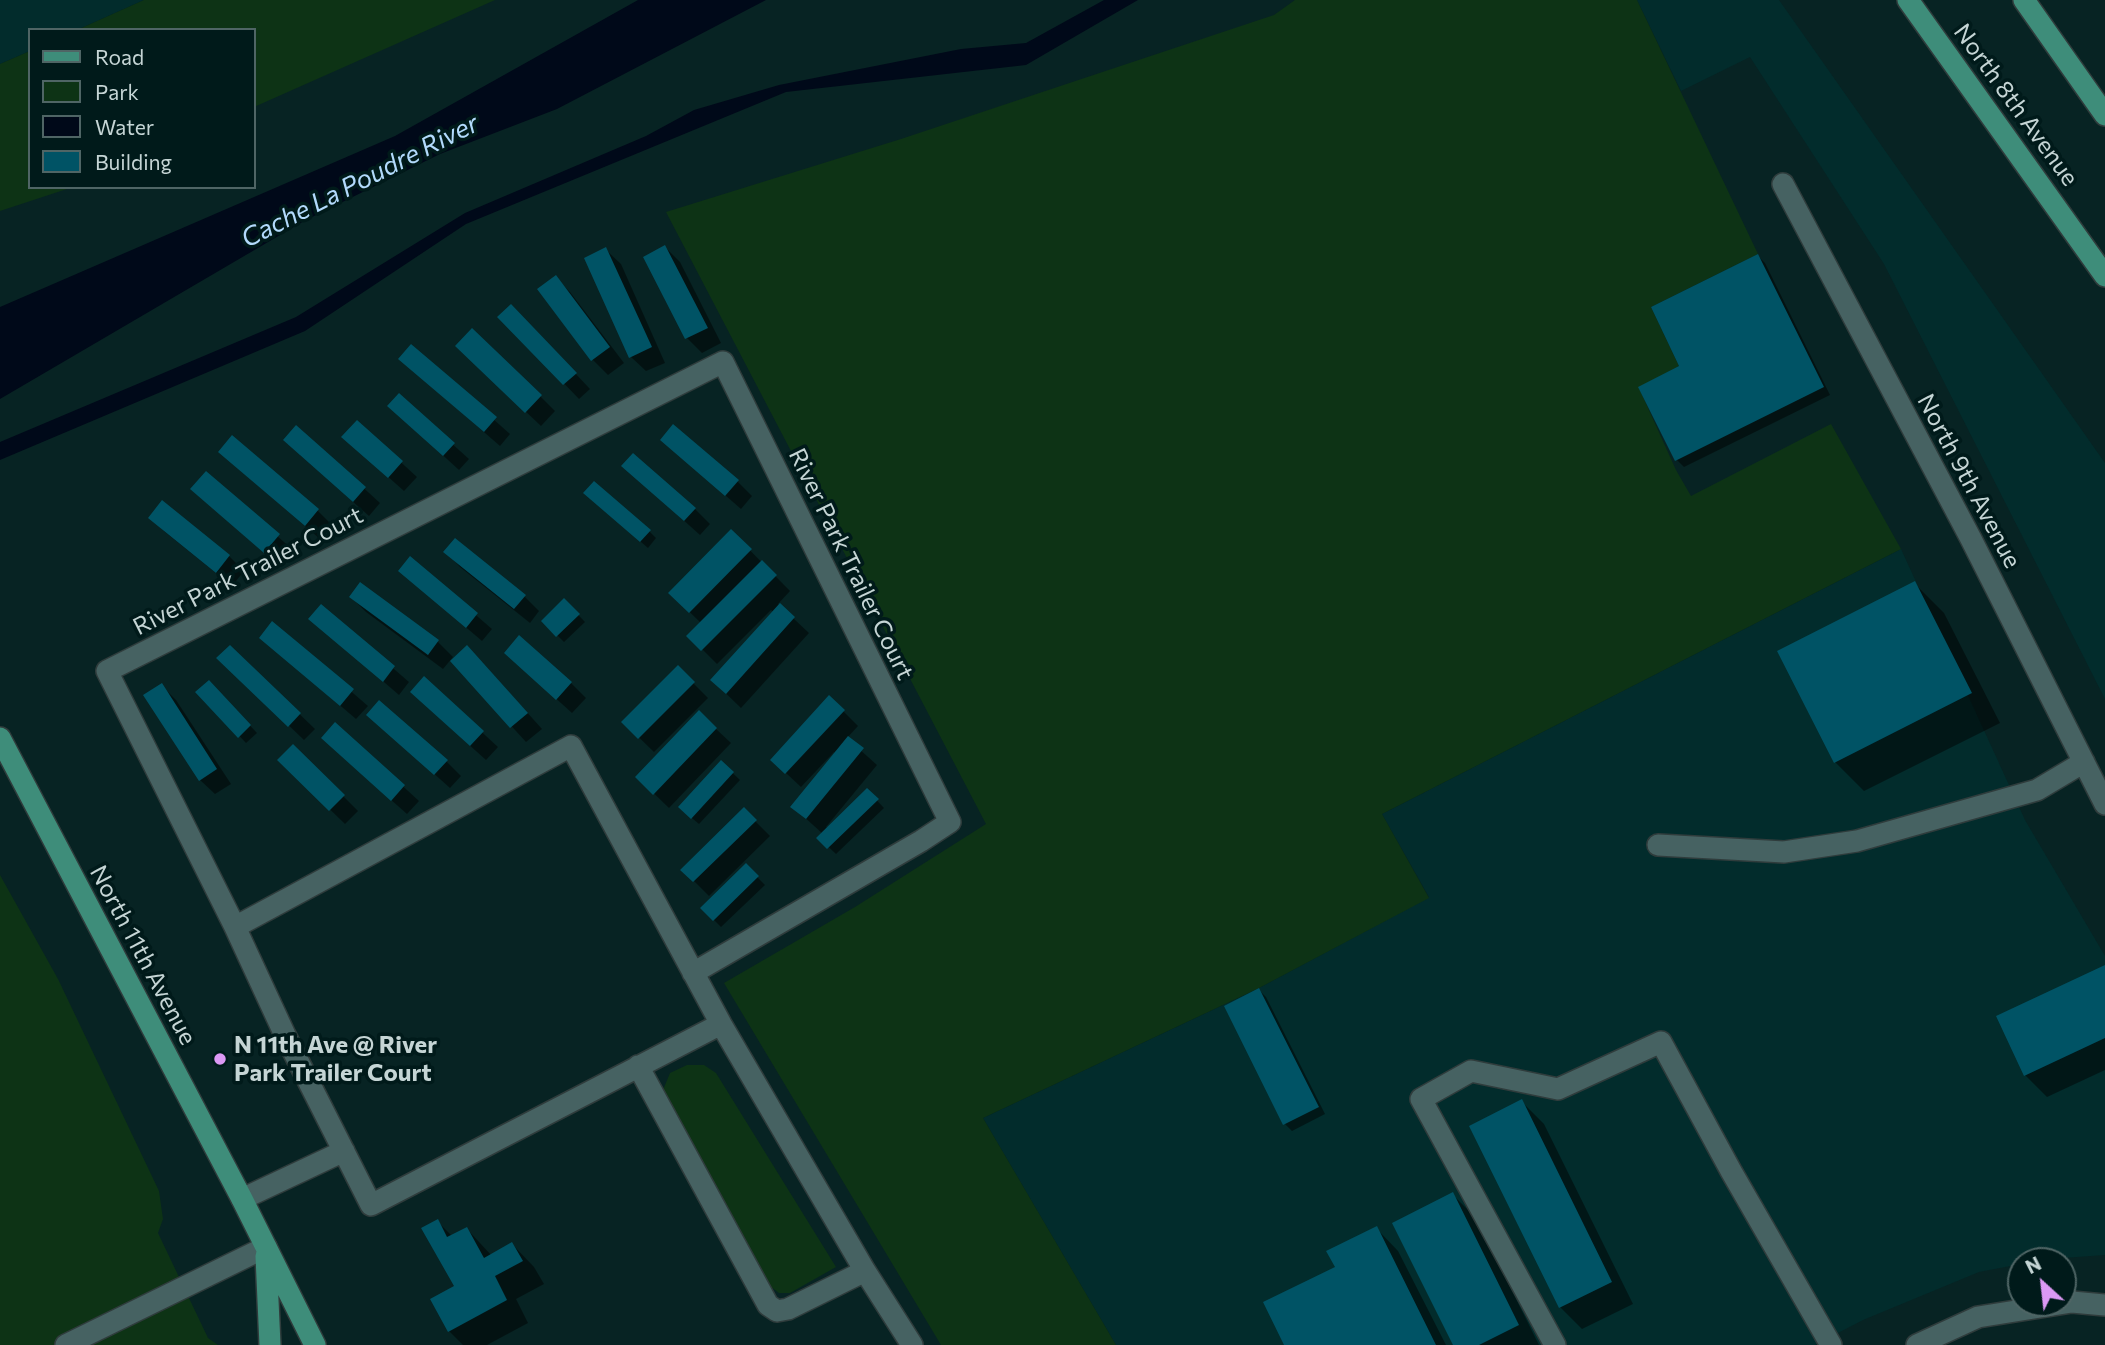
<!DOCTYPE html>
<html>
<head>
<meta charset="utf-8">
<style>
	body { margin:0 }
	#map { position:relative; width:2105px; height:1345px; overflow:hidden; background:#072323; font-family:Commissioner,sans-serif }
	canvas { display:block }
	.legend { position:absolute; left:28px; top:28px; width:228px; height:161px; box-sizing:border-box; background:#001a1a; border:2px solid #4f6565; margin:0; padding:9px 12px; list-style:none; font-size:21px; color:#c5d5d5 }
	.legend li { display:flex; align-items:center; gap:14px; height:35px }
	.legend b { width:35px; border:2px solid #4f6565 }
	.north { position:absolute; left:2007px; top:1247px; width:70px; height:70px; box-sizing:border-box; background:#001a1a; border:2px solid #4f6565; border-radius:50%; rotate:333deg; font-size:19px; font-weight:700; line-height:28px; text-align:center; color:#c5d5d5 }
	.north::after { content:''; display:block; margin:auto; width:24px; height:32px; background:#dc99f4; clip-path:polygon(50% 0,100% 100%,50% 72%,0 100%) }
</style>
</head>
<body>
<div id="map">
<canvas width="2105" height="1345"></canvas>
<ul class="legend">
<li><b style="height:9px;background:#3e8d7a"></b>Road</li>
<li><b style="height:19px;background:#0d3315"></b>Park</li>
<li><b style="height:19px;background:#000919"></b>Water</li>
<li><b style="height:19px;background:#005365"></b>Building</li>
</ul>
<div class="north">N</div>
</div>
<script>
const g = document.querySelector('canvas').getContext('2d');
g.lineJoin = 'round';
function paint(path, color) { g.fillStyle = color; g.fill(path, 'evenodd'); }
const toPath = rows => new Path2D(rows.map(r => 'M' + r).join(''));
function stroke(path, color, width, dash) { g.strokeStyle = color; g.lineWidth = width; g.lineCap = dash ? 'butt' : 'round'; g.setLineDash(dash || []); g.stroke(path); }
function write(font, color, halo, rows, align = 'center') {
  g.font = font + ' Commissioner,sans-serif'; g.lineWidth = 7; g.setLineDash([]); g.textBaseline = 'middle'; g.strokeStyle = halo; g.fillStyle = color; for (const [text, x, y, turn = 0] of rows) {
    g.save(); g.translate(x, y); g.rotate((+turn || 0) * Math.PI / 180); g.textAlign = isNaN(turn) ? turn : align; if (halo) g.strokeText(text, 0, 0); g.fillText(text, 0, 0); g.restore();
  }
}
paint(toPath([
	[0,0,144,0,77,30,30,30,30,51,0,64],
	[1637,0,1779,0,2105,463,2105,699,1884,264,1750,57,1681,91],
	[1901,549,2025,820,2105,956,2105,1255,2021,1261,2021,1264,1979,1272,1863,1320,1815,1345,1116,1345,983,1118,1259,988,1429,897,1382,814]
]), '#022c2c');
paint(toPath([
	[144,0,495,0,254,107,254,30,77,30],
	[1295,0,1637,0,1758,254,1651,307,1679,366,1639,388,1676,470,1691,496,1831,424,1901,549,1382,814,1429,898,1259,988,983,1118,1116,1345,941,1345,724,983,855,907,986,824,666,212,901,139,1274,15],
	[30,51,30,187,73,187,0,211,0,64],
	[0,875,58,979,159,1191,163,1219,158,1233,208,1338,218,1345,0,1345],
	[687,1065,704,1065,716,1073,836,1267,790,1293,779,1293,762,1280,663,1090,670,1073]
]), '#0d3315');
paint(toPath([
	[638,0,766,0,557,109,440,154,304,221,0,399,0,307,395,136],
	[1104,0,1138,0,1026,65,786,92,466,224,305,331,0,460,0,442,296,317,465,213,646,136,694,110,779,85,961,49,1026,43]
]), '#000919');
paint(toPath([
	[665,247,680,262,721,343,702,353,687,338,645,258],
	[606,250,621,264,665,363,646,371,631,357],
	[1758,256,1765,263,1830,395,1684,467,1677,460,1641,388,1682,367],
	[555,277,570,292,624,363,608,375,593,360,540,289],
	[500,317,526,321,590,389,579,399],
	[411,346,510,434,500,446,400,359],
	[472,361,540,396,555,411,541,426],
	[399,396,469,459,459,470,389,406],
	[357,422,417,477,404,491,359,451],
	[297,427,380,503,369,516,300,455],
	[662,440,737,481,752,496,741,509],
	[235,466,317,510,332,525,320,539],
	[623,466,695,509,710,524,700,535],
	[206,473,293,550,280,566,192,489],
	[592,500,649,531,656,538,648,548],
	[163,503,229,556,244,571,232,586,165,532,151,518],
	[731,531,790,591,778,604,809,633,741,708,712,680,774,612,771,610,717,664,689,636,701,623,670,593],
	[446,552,524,596,539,611,530,623,460,567],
	[411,559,492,629,482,641,400,571],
	[360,584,438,642,453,657,443,669,366,612,351,597],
	[1915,584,1944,613,2000,723,1864,791,1835,762],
	[564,600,585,622,564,642,543,621],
	[321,606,409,682,399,695,311,619],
	[273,624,368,706,356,719,261,638],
	[230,647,315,729,304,740,234,673],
	[452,661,482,662,542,729,526,742],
	[521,667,571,683,586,698,572,713],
	[678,668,708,698,654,752,623,722],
	[424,679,498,747,486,760,427,707],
	[209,682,257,733,246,743,198,692],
	[161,685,176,700,231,784,215,794,200,780],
	[829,697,858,726,847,738,877,765,826,827,828,828,867,790,884,808,836,854,819,838,823,834,792,806,836,754,834,752,801,787,772,760],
	[699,713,731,743,669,808,637,777],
	[335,724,419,801,407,814,338,753],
	[384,729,446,761,461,776,450,788],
	[293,746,358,811,345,824,279,760],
	[721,762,740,780,699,824,687,814],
	[744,810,770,836,709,896,683,870],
	[746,866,765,885,721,927,702,908],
	[2105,967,2105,1070,2047,1097,2025,1075],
	[1259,990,1266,997,1325,1114,1292,1131,1285,1124],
	[1521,1101,1544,1124,1633,1304,1582,1329,1560,1307],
	[1453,1195,1475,1217,1539,1345,1455,1345],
	[437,1221,452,1236,467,1229,492,1256,512,1244,534,1267,544,1284,516,1299,528,1323,487,1345,463,1345,449,1331,432,1300,456,1287],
	[1376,1228,1398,1251,1446,1345,1286,1345,1337,1268]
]), '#0007');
paint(toPath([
	[665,245,708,328,685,339,643,257],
	[606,247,652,347,629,358,584,258],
	[1758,254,1824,387,1675,461,1638,387,1679,366,1651,307],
	[556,275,610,347,591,361,537,289],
	[511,304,577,373,563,385,497,317],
	[472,328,542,395,525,413,455,346],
	[411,344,497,417,484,432,398,359],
	[399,393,455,443,443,456,387,406],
	[357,420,403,461,388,478,341,437],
	[673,424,739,480,725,496,660,440],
	[296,425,366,487,353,502,283,440],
	[232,435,319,509,305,526,218,452],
	[633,453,696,508,684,521,621,466],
	[206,471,280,534,264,553,190,489],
	[594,481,651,530,640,542,583,493],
	[162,500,230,555,216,573,148,518],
	[731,529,752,549,689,613,668,593],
	[455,538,526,595,514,609,443,552],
	[410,556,478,613,466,628,398,571],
	[762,560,777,575,701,651,686,636],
	[1915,581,1972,693,1834,763,1777,651],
	[360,582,439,640,428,655,349,597],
	[564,598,580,614,556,637,541,621],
	[780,603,795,617,726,694,710,680],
	[321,604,395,666,383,682,308,619],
	[272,621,354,689,340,706,259,638],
	[519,635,572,682,556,700,504,653],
	[230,645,301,713,288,727,216,658],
	[467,645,528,713,510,728,450,661],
	[678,665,695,682,638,739,621,722],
	[424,676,484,731,470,746,410,692],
	[209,680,251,725,238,738,195,692],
	[162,683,217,769,199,781,143,695],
	[829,695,845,710,785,774,770,760],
	[379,700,448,760,434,775,366,715],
	[699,710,717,728,653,795,635,777],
	[335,722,405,785,391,801,321,738],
	[848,736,864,748,806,819,790,807],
	[293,744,345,795,329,811,277,760],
	[721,760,734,772,691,819,678,807],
	[867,788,879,799,827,849,816,838],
	[744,807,757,820,693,882,680,870],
	[746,863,759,876,713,921,700,908],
	[2105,965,2105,1038,2024,1076,1996,1016],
	[1259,988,1319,1107,1283,1125,1224,1006],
	[1522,1099,1612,1282,1559,1308,1469,1126],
	[1453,1192,1519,1325,1479,1345,1453,1345,1392,1223],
	[438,1219,447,1237,467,1227,484,1258,512,1242,523,1261,495,1276,507,1300,448,1332,430,1299,454,1286,421,1228],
	[1377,1226,1436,1345,1284,1345,1263,1302,1335,1267,1326,1251]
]), '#005365');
const minor = toPath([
	[1783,184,1971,539,2105,804],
	[1658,845,1784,852,1857,841,2037,790,2084,762],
	[235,927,571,746,721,1024,865,1271,912,1345],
	[693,973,921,841,950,822,723,362,107,671,235,927,285,1035,371,1205,721,1024],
	[638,1066,768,1305,777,1311,788,1309,865,1271],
	[242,1199,344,1151],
	[66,1345,266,1247],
	[1555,1345,1421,1099,1471,1071,1558,1089,1661,1042,1731,1171,1831,1345],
	[1917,1345,1978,1317,2072,1302,2105,1305]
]);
const major = toPath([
	[1908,0,2105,276],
	[2024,0,2105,115],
	[0,738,242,1199,315,1345],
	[266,1256,270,1345]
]);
stroke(minor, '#2f3c3c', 24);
stroke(major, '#2f3c3c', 24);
stroke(minor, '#466262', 21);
stroke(major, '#3e8d7a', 21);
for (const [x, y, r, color] of [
	[220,1059,7,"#dc99f4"]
]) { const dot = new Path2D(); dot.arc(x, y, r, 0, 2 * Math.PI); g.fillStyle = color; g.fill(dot); stroke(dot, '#001a1a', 2.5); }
write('24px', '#c5d5d5', '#001a1a', [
	["North 8th Avenue",2016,105,54],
	["North 9th Avenue",1969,481,62],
	["River Park Trailer Court",851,564,64],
	["River Park Trailer Court",248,571,-27],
	["North 11th Avenue",143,955,62]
]);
write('bold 24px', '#c5d5d5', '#001a1a', [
	["N 11th Ave @ River",234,1045],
	["Park Trailer Court",234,1073]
], 'left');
write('italic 26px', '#b2dafc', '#001a1a', [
	["Cache La Poudre River",360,181,-27]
]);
</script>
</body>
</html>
